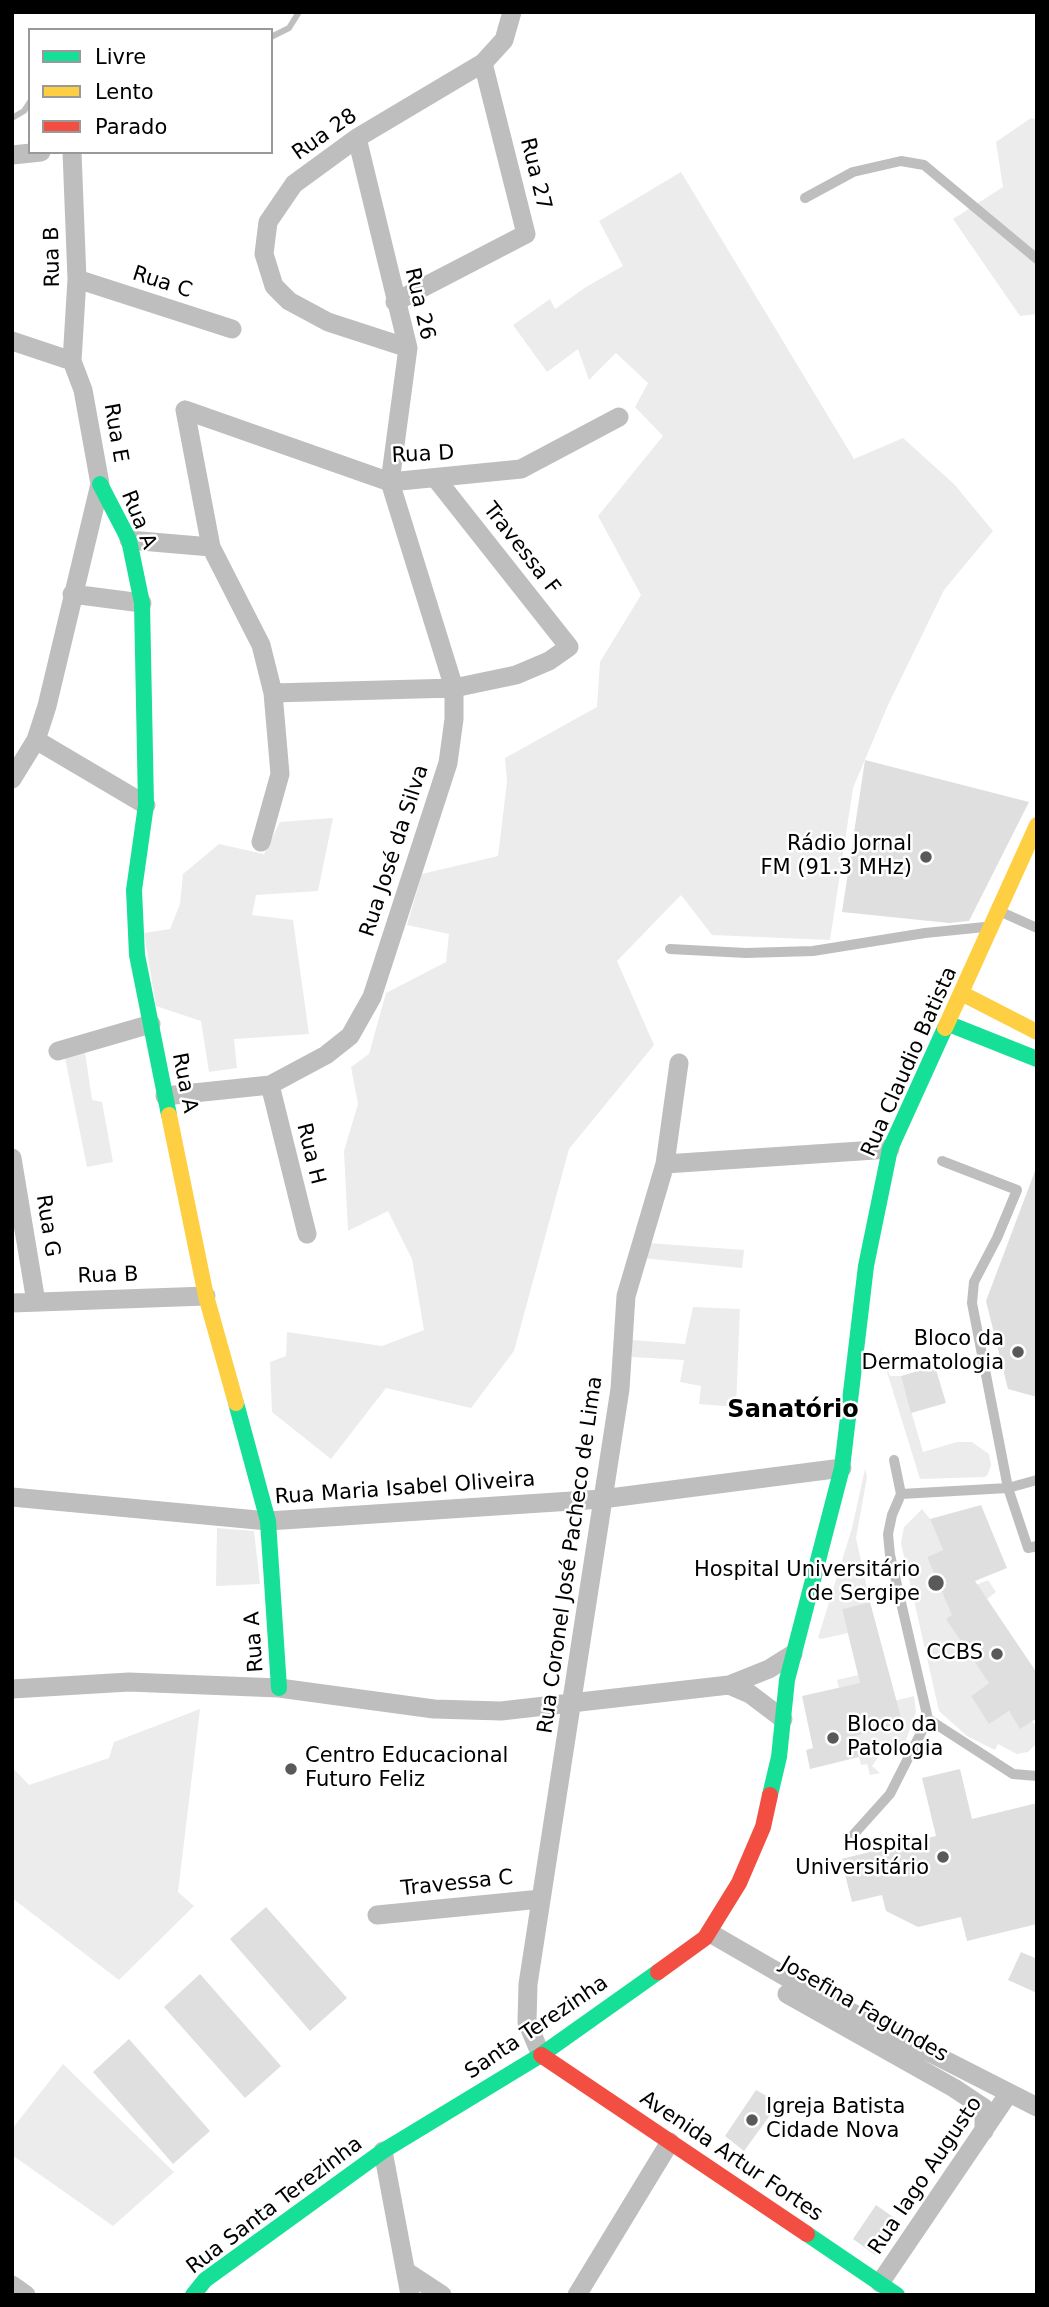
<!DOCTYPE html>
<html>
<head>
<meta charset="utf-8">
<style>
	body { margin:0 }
	#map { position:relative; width:1049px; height:2307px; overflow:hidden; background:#fff; font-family:"DejaVu Sans",sans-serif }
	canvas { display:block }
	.frame { position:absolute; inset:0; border:14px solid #000; pointer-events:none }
	.legend { position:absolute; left:28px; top:28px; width:245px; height:126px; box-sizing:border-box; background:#fff; border:2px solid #999; margin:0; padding:9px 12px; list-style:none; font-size:21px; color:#000 }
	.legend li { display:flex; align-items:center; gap:14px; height:35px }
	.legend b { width:35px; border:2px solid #999 }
</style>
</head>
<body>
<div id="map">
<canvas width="1049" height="2307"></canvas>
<div class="frame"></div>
<ul class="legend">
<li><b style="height:9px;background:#16e098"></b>Livre</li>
<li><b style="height:9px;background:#ffcf43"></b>Lento</li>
<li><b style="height:9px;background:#f24e42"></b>Parado</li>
</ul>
</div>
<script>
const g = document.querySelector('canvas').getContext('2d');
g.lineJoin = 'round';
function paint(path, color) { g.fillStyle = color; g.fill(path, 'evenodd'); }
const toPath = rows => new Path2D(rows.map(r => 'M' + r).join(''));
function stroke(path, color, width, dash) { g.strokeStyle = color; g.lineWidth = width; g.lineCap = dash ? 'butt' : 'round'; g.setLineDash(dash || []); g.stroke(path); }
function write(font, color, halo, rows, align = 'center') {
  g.font = font + ' "DejaVu Sans",sans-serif'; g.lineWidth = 5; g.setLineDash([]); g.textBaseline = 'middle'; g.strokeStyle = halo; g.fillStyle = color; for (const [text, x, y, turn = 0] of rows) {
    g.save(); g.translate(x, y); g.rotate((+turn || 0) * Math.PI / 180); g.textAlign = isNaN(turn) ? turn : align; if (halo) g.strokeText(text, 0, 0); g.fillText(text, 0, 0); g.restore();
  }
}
paint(toPath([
	[1031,118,1037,120,1037,314,1020,316,953,219,1003,187,996,142],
	[681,172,854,459,903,438,954,484,993,531,944,590,888,705,853,788,830,940,712,935,681,895,617,961,654,1045,569,1149,514,1351,471,1408,386,1388,331,1459,272,1412,270,1362,286,1356,287,1332,382,1346,424,1330,412,1259,388,1211,348,1231,344,1151,358,1104,351,1067,369,1054,386,993,446,962,449,934,407,925,422,874,498,856,507,782,505,758,597,707,600,662,641,595,598,516,663,436,635,407,648,383,616,353,589,380,578,349,547,372,513,325,550,299,555,309,586,287,623,266,599,221],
	[333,818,318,891,256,895,252,915,293,920,309,1034,234,1039,237,1068,209,1072,201,1021,156,1006,144,933,170,929,180,904,183,874,219,844,264,854,280,822],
	[85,1052,92,1100,102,1102,113,1162,87,1167,65,1058],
	[648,1243,744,1250,742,1268,642,1258],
	[693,1307,740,1309,736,1407,699,1404,701,1386,680,1382,684,1360,632,1357,632,1340,685,1344],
	[879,1346,890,1376,901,1376,923,1452,957,1442,972,1442,989,1454,991,1465,988,1474,985,1477,920,1479],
	[865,1469,867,1477,856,1538,870,1602,842,1609,848,1633,821,1639,818,1638,852,1528],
	[922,1509,930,1519,943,1550,927,1557,944,1596,952,1595,988,1580,996,1592,987,1599,983,1594,989,1683,971,1696,989,1723,1009,1711,1020,1728,1032,1721,1037,1727,1037,1743,1028,1752,1017,1754,998,1744,995,1750,967,1736,939,1711,901,1543,904,1527],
	[217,1528,254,1531,260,1584,216,1586],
	[858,1675,867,1708,914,1696,916,1712,906,1740,896,1757,884,1749,872,1766,880,1773,870,1775,867,1764,861,1765,846,1700,842,1701,837,1680],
	[200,1709,178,1892,194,1906,119,1980,12,1898,12,1767,29,1785,109,1758,114,1742],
	[63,2064,174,2172,113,2226,12,2155,12,2129]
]), '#ececec');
stroke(toPath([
	[271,37,289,28,299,12],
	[12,118,24,111,30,102]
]), '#bfbfbf', 6);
paint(toPath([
	[865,760,1029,802,969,921,949,923,842,912],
	[1035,1171,1037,1171,1037,1397,1008,1389,986,1301],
	[935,1366,946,1403,911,1413,901,1376],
	[981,1505,1007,1568,975,1581,1037,1673,1037,1718,1020,1729,1009,1711,989,1724,971,1696,989,1683,946,1619,952,1615,927,1557,943,1550,930,1519],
	[870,1602,903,1725,854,1736,859,1757,810,1769,806,1750,813,1748,802,1696,860,1683,842,1609],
	[960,1769,972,1819,1037,1803,1037,1924,967,1941,961,1917,918,1927,886,1911,882,1895,852,1902,841,1859,936,1836,922,1778],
	[266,1907,347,1998,310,2031,230,1939],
	[1021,1952,1037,1959,1037,1993,1008,1980],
	[200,1974,281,2066,245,2098,164,2007],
	[129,2039,210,2131,173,2164,93,2072],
	[756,2090,779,2103,744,2151,725,2136],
	[876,2205,899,2221,875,2255,853,2239]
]), '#dfdfdf');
stroke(toPath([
	[805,198,853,172,901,161,924,165,1037,259],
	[999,911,1037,928],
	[670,949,746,953,813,951,925,933,985,927],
	[942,1161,1017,1190,997,1238,974,1282,972,1303,1008,1488,1028,1548,1037,1546],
	[894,1460,901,1494,892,1515,888,1534,890,1555,928,1719,1013,1774,1037,1776],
	[901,1494,1008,1488,1037,1480],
	[854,1834,890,1794,928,1719]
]), '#bebebe', 10);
stroke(toPath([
	[12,155,41,152],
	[77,279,232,329],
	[395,302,526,234,483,63],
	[12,341,72,361,83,390,100,484,47,706,36,740,12,779],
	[408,348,328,322,289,301,274,286,264,254,268,222,294,184,357,138,483,63,504,40,512,12],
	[72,361,77,279,72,152],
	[185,410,390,482,521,469,619,417],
	[185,410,211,547,261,645,273,693,280,774,261,842],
	[129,540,211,547],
	[72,594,142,603],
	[273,693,454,688,516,675,549,661,569,647,437,480],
	[36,740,146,805],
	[58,1051,151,1024],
	[270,1085,307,1234],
	[165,1096,270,1085,326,1055,350,1036,372,997,448,763,454,719,454,688,390,482,408,348,357,138],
	[12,1158,36,1302],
	[665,1164,890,1149],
	[12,1303,206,1296],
	[12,1497,268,1521,602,1499,842,1468],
	[729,1685,750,1694,783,1719],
	[12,1689,129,1682,279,1688,434,1709,501,1711,729,1685,769,1669,793,1654],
	[377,1915,541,1899],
	[710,1933,819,1996,1037,2107],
	[787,1994,954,2088,984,2108,984,2131],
	[541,2055,527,2022,528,1984,620,1389,626,1296,665,1164,679,1063],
	[383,2151,410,2295],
	[407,2272,442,2295],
	[880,2283,1009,2093],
	[12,2285,26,2295],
	[577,2295,670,2142]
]), '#bebebe', 19);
stroke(toPath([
	[100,484,129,540,142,603,146,805,134,890,137,955,169,1115],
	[949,1024,1037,1059],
	[236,1403,268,1521,279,1688],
	[770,1795,779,1757,787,1680,842,1468,866,1266,890,1149,945,1028],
	[807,2234,897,2295],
	[193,2295,205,2280,383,2151,541,2055,658,1972]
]), '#16e098', 16);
stroke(toPath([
	[963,994,1037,1032],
	[945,1028,1037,825],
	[169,1115,206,1296,236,1403]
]), '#ffcf43', 16);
stroke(toPath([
	[658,1972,705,1938,739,1883,763,1827,770,1795],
	[541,2055,807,2234]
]), '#f24e42', 16);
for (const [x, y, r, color] of [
	[926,857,7,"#595959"],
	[1018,1352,7,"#595959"],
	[936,1583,9,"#595959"],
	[997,1654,7,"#595959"],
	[833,1738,7,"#595959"],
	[291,1769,7,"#595959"],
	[943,1857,7,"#595959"],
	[752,2120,7,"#595959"]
]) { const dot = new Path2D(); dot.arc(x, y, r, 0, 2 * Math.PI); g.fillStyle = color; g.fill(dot); stroke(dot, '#fff', 2.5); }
write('21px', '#000', '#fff', [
	["Rua 28",325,135,-35],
	["Rua 27",535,174,76],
	["Rua B",53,257,-91],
	["Rua C",162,283,18],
	["Rua 26",419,304,77],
	["Rua E",115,433,80],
	["Rua D",423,455,-3],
	["Rua A",138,520,68],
	["Travessa F",521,549,52],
	["Rua José da Silva",395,851,-72],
	["Rua Claudio Batista",910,1062,-66],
	["Rua A",184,1083,79],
	["Rua H",310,1154,76],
	["Rua G",47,1226,81],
	["Rua B",108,1276,-2],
	["Rua Maria Isabel Oliveira",405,1489,-4],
	["Rua Coronel José Pacheco de Lima",571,1555,-82],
	["Rua A",255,1642,-94],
	["Travessa C",457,1884,-6],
	["Josefina Fagundes",864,2010,30],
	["Santa Terezinha",537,2028,-34],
	["Avenida Artur Fortes",731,2157,34],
	["Rua Iago Augusto",926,2176,-56],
	["Rua Santa Terezinha",275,2206,-37]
]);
write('21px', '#000', '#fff', [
	["Rádio Jornal",912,845],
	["FM (91.3 MHz)",912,869],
	["Bloco da",1004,1340],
	["Dermatologia",1004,1364],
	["Hospital Universitário",920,1571],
	["de Sergipe",920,1595],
	["CCBS",983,1654],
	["Bloco da",847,1726,"left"],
	["Patologia",847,1750,"left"],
	["Centro Educacional",305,1757,"left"],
	["Futuro Feliz",305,1781,"left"],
	["Hospital",929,1845],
	["Universitário",929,1869],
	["Igreja Batista",766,2108,"left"],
	["Cidade Nova",766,2132,"left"]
], 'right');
write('bold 24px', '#000', '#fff', [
	["Sanatório",793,1411]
]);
</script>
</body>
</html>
